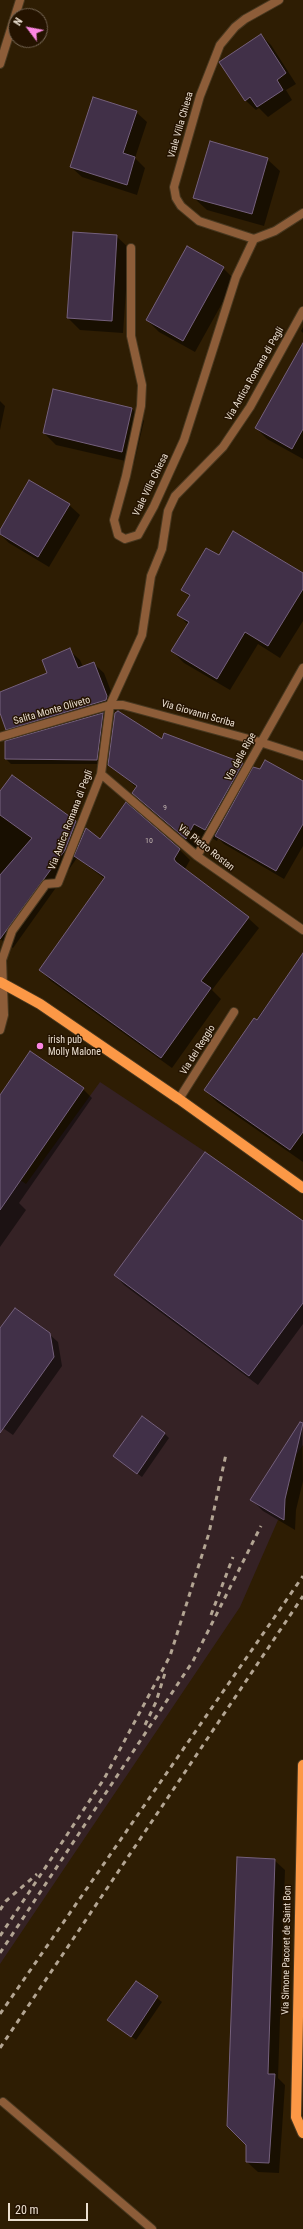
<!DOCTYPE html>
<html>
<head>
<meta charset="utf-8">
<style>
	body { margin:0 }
	#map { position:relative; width:303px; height:2229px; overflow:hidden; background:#2e1d03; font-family:"Roboto Condensed",sans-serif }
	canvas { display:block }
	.north { position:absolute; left:8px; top:8px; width:40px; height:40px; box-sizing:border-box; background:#241300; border:1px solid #746553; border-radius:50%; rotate:302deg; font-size:11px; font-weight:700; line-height:16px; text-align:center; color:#ebdfd0 }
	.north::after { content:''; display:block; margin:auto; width:14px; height:18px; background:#fc86e3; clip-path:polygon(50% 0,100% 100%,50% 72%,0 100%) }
	.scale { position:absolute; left:8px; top:2203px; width:80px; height:18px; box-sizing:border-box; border:2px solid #ebdfd0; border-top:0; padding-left:5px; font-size:12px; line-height:14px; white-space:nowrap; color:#ebdfd0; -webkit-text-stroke:3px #241300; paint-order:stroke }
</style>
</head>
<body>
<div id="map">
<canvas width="303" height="2229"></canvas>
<div class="north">N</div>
<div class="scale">20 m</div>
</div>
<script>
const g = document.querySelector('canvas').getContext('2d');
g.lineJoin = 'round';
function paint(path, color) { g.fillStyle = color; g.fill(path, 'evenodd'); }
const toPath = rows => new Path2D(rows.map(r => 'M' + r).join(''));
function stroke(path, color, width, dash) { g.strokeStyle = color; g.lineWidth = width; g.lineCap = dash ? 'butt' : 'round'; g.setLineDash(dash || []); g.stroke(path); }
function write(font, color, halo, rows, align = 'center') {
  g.font = font + ' "Roboto Condensed",sans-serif'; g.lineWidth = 3; g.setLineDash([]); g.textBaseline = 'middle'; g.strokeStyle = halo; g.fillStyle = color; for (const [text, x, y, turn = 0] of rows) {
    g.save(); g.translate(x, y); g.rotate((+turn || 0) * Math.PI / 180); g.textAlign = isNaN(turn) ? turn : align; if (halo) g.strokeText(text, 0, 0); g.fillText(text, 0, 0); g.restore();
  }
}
paint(toPath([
	[100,1082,201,1149,303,1221,303,1445,294,1458,285,1499,284,1520,278,1520,240,1607,0,1964,0,1166,26,1184]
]), '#352225');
paint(toPath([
	[261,35,271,45,296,84,286,90,292,100,268,117,259,108,256,110,245,100],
	[136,112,147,122,135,158,145,168,137,195,82,177,71,167],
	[267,159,280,171,264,226,207,210,194,198],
	[116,236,129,248,123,333,80,330,68,318],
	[223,268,235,280,195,352,159,332,147,320],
	[303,327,303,333,301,331],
	[303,346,303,459,267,439,256,428],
	[0,401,5,406,0,430],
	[132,409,144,421,134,463,56,445,44,433],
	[69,505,80,515,49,567,9,543,0,534,0,532],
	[219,556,303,575,303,621,280,658,258,644,230,690,184,663,172,651,188,625,179,615,190,597,182,590],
	[69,650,80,660,83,667,93,663,104,673,117,707,116,711,104,714,108,718,102,764,11,764,6,759,6,742,16,739,6,729,0,711,0,693,48,673],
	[164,735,242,764,251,773,303,782,303,846,284,879,224,844,218,838,217,841,206,835,197,850,145,805,133,793,137,788,109,764,163,740],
	[12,776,76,822,85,832,101,840,179,849,190,860,185,869,248,918,259,928,212,990,221,999,172,1068,51,981,40,970,105,879,77,858,13,948,0,939,0,793],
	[303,955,303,1162,217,1102,205,1090],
	[83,1089,92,1098,19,1203,26,1210,0,1247,0,1096],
	[303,1223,303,1324,258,1385,124,1285,115,1275],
	[0,1330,49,1334,58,1342,62,1366,13,1435,0,1426],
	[302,1424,303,1481,296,1510,295,1530,263,1511,251,1499],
	[164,1433,169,1438,142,1477,119,1460],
	[274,1860,285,1870,278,2078,285,2085,279,2173,258,2172,247,2162],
	[137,1982,162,2002,136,2040,108,2020]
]), '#0007');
const building = toPath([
	[261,34,286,73,277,80,283,90,257,107,250,97,245,101,219,62,261,34],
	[93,97,137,111,123,153,135,157,127,185,70,167,93,97],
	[210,141,268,158,252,214,193,198,210,141],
	[73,232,117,235,112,321,67,318,73,232],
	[187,246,224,267,183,341,146,320,187,246],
	[303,343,303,429,292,449,255,428,303,343],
	[53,389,132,408,122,452,43,433,53,389],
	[29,480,70,504,38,557,0,534,0,530,29,480],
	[233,531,303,573,303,589,268,646,245,632,217,679,171,651,189,622,177,615,190,595,181,590,206,548,219,555,233,531],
	[70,648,78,668,94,662,107,696,106,700,6,730,0,713,0,692,47,673,42,660,70,648],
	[118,711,162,739,164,733,243,763,205,830,194,824,186,839,132,793,137,786,108,765,115,713,118,711],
	[103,713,97,760,5,759,5,741,103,713],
	[265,760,303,781,303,824,276,871,215,836,253,767,260,769,265,760],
	[12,775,76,821,65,850,0,939,0,875,32,838,0,815,0,791,12,775],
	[126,802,180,849,174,859,176,862,249,917,201,981,211,988,161,1058,39,970,105,877,74,856,86,828,100,839,126,802],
	[303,953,303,1132,290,1150,204,1090,254,1018,257,1020,303,953],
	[30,1051,84,1088,0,1210,0,1095,30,1051],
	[205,1152,303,1221,303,1303,249,1376,114,1275,205,1152],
	[15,1308,50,1333,54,1357,0,1433,0,1328,15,1308],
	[142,1416,165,1433,137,1474,113,1456,142,1416],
	[300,1422,303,1423,285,1499,284,1520,250,1500,300,1422],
	[237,1857,275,1859,268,2074,275,2074,269,2163,246,2162,246,2145,227,2126,237,1857],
	[136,1981,158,1996,131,2037,107,2020,136,1981]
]);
paint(building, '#413048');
stroke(building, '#74607c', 1);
const street = toPath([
	[279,0,245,19,235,27,220,45,200,96,174,187,176,198,181,206,199,221,254,239,275,231,303,213],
	[0,64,20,0],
	[131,248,131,336,142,385,141,406,126,476,114,520,118,535,125,539,138,535,154,506,184,440,236,277,254,239],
	[0,737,110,705,123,705,260,742,303,756],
	[101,774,197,856,303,930],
	[197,856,303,668],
	[0,1030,4,1015,2,960,12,931,46,884,58,883,101,774,110,705,142,635,151,576,162,549,168,511,175,496,223,447,250,407,303,311],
	[179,1099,234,1012],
	[3,2102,152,2229]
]);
const primary = toPath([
	[0,982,40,1004,179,1099,303,1188],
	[303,1765,296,2117,303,2133]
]);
stroke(street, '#483820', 10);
stroke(primary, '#483820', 12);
stroke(street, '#8d5d39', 8);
stroke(primary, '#fc9846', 10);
stroke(toPath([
	[211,1615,233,1557],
	[145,1725,156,1702,165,1673],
	[0,1910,6,1901,37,1874],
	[0,1936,104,1779,170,1656,209,1533,226,1454],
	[0,1953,193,1661,261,1526],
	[0,2014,303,1576],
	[0,2048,303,1596]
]), '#b3a593', 3, [5, 5]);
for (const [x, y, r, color] of [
	[40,1046,4,"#fc86e3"]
]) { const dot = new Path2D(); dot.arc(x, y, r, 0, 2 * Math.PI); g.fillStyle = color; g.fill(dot); stroke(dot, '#241300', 1.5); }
write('8px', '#c0b3ae', null, [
	["9",165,808],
	["10",149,841]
]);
write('10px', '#ebdfd0', '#241300', [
	["Viale Villa Chiesa",181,125,-74],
	["Via Antica Romana di Pegli",255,374,-60],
	["Viale Villa Chiesa",151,485,-64],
	["Salita Monte Oliveto",52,711,-16],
	["Via Giovanni Scriba",198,714,16],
	["Via delle Ripe",241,757,-61],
	["Via Antica Romana di Pegli",71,820,-69],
	["Via Pietro Rostan",206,848,38],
	["Via dei Reggio",198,1050,-58],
	["Via Simone Pacoret de Saint Bon",287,1950,-89]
]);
write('10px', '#ebdfd0', '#241300', [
	["irish pub",48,1040],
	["Molly Malone",48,1052]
], 'left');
</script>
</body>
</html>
